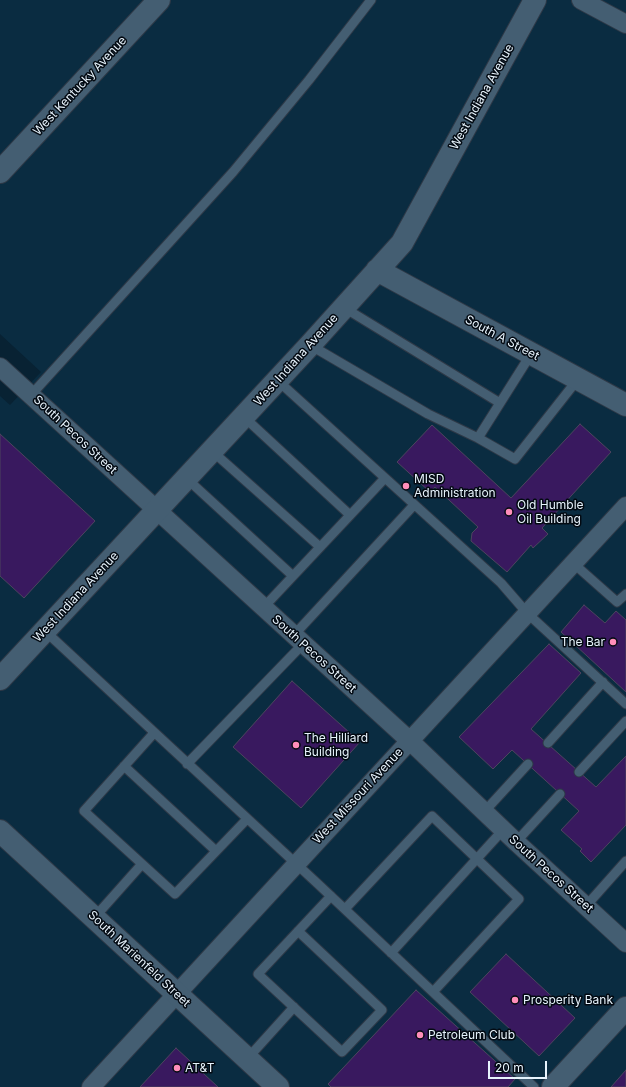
<!DOCTYPE html>
<html>
<head>
<meta charset="utf-8">
<style>
	body { margin:0 }
	#map { position:relative; width:626px; height:1087px; overflow:hidden; background:#082233; font-family:Inter,sans-serif }
	canvas { display:block }
	.scale { position:absolute; left:488px; top:1061px; width:59px; height:18px; box-sizing:border-box; border:2px solid #e7f3fc; border-top:0; padding-left:5px; font-size:12px; line-height:14px; white-space:nowrap; color:#e7f3fc; -webkit-text-stroke:3px #030a12; paint-order:stroke }
</style>
</head>
<body>
<div id="map">
<canvas width="626" height="1087"></canvas>
<div class="scale">20 m</div>
</div>
<script>
const g = document.querySelector('canvas').getContext('2d');
g.lineJoin = 'round';
function paint(path, color) { g.fillStyle = color; g.fill(path, 'evenodd'); }
const toPath = rows => new Path2D(rows.map(r => 'M' + r).join(''));
function stroke(path, color, width, dash) { g.strokeStyle = color; g.lineWidth = width; g.lineCap = dash ? 'butt' : 'round'; g.setLineDash(dash || []); g.stroke(path); }
function write(font, color, halo, rows, align = 'center') {
  g.font = font + ' Inter,sans-serif'; g.lineWidth = 3; g.setLineDash([]); g.textBaseline = 'middle'; g.strokeStyle = halo; g.fillStyle = color; for (const [text, x, y, turn = 0] of rows) {
    g.save(); g.translate(x, y); g.rotate((+turn || 0) * Math.PI / 180); g.textAlign = isNaN(turn) ? turn : align; if (halo) g.strokeText(text, 0, 0); g.fillText(text, 0, 0); g.restore();
  }
}
paint(toPath([
	[0,0,626,0,626,1087,0,1087,0,396,10,405,41,372,0,334]
]), '#0a2c41');
const building = toPath([
	[580,424,611,452,542,528,548,534,533,548,531,545,507,572,471,541,472,533,478,527,435,487,430,492,397,462,432,425,511,498,580,424],
	[0,434,95,521,24,598,0,576,0,434],
	[584,605,605,623,616,611,626,620,626,692,561,632,584,605],
	[549,644,581,673,531,729,596,787,626,756,626,825,591,862,580,851,582,849,561,830,579,811,512,750,493,769,459,737,549,644],
	[292,681,360,742,301,808,233,747,292,681],
	[506,954,575,1018,539,1056,470,992,506,954],
	[416,990,515,1079,508,1087,331,1087,328,1084,416,990],
	[176,1048,218,1087,140,1087,176,1048],
	[626,1070,626,1087,611,1087,626,1070]
]);
paint(building, '#39195f');
stroke(building, '#4d445e', 1);
const service = toPath([
	[343,307,500,403],
	[310,345,428,414,478,438,531,354],
	[277,380,501,583,527,613,626,704],
	[31,395,233,172,309,80,371,0],
	[244,417,350,515],
	[478,438,515,459,578,379],
	[212,451,320,547],
	[186,478,293,576],
	[573,563,617,602,626,594],
	[263,608,385,478],
	[45,631,318,884,534,1087],
	[294,635,414,505],
	[154,733,84,811,175,894,247,819],
	[548,743,603,682],
	[187,764,303,644],
	[124,766,216,851],
	[579,772,626,721],
	[484,812,528,764],
	[516,842,560,794],
	[586,906,626,861],
	[345,909,432,816,519,899,433,992],
	[94,918,142,864],
	[298,931,382,1010,342,1052,258,974,331,896],
	[391,953,503,830],
	[247,1059,294,1007]
]);
const minor = toPath([
	[581,0,626,24],
	[0,367,409,740,516,842,626,943],
	[91,1087,626,506]
]);
const tertiary = toPath([
	[0,172,159,0],
	[377,270,626,405],
	[0,679,310,345,402,243,535,0],
	[0,831,278,1087],
	[553,1087,626,1008]
]);
stroke(service, '#2e3947', 11);
stroke(minor, '#2e3947', 20);
stroke(tertiary, '#2e3947', 24);
stroke(service, '#445e72', 9);
stroke(minor, '#445e72', 18);
stroke(tertiary, '#445e72', 22);
for (const [x, y, r, color] of [
	[406,486,4,"#ff8eba"],
	[509,512,4,"#ff8eba"],
	[613,642,4,"#ff8eba"],
	[296,745,4,"#ff8eba"],
	[515,1000,4,"#ff8eba"],
	[420,1035,4,"#ff8eba"],
	[177,1068,4,"#ff8eba"]
]) { const dot = new Path2D(); dot.arc(x, y, r, 0, 2 * Math.PI); g.fillStyle = color; g.fill(dot); stroke(dot, '#030a12', 1.5); }
write('12px', '#e7f3fc', '#030a12', [
	["West Kentucky Avenue",80,86,-47],
	["West Indiana Avenue",482,97,-61],
	["South A Street",502,338,28],
	["West Indiana Avenue",296,360,-48],
	["South Pecos Street",75,435,43],
	["West Indiana Avenue",76,597,-47],
	["South Pecos Street",314,654,42],
	["West Missouri Avenue",358,796,-47],
	["South Pecos Street",551,874,42],
	["South Marienfeld Street",139,959,43]
]);
write('12px', '#e7f3fc', '#030a12', [
	["MISD",414,479],
	["Administration",414,493],
	["Old Humble",517,505],
	["Oil Building",517,519],
	["The Bar",605,642,"right"],
	["The Hilliard",304,738],
	["Building",304,752],
	["Prosperity Bank",523,1000],
	["Petroleum Club",428,1035],
	["AT&T",185,1068]
], 'left');
</script>
</body>
</html>
